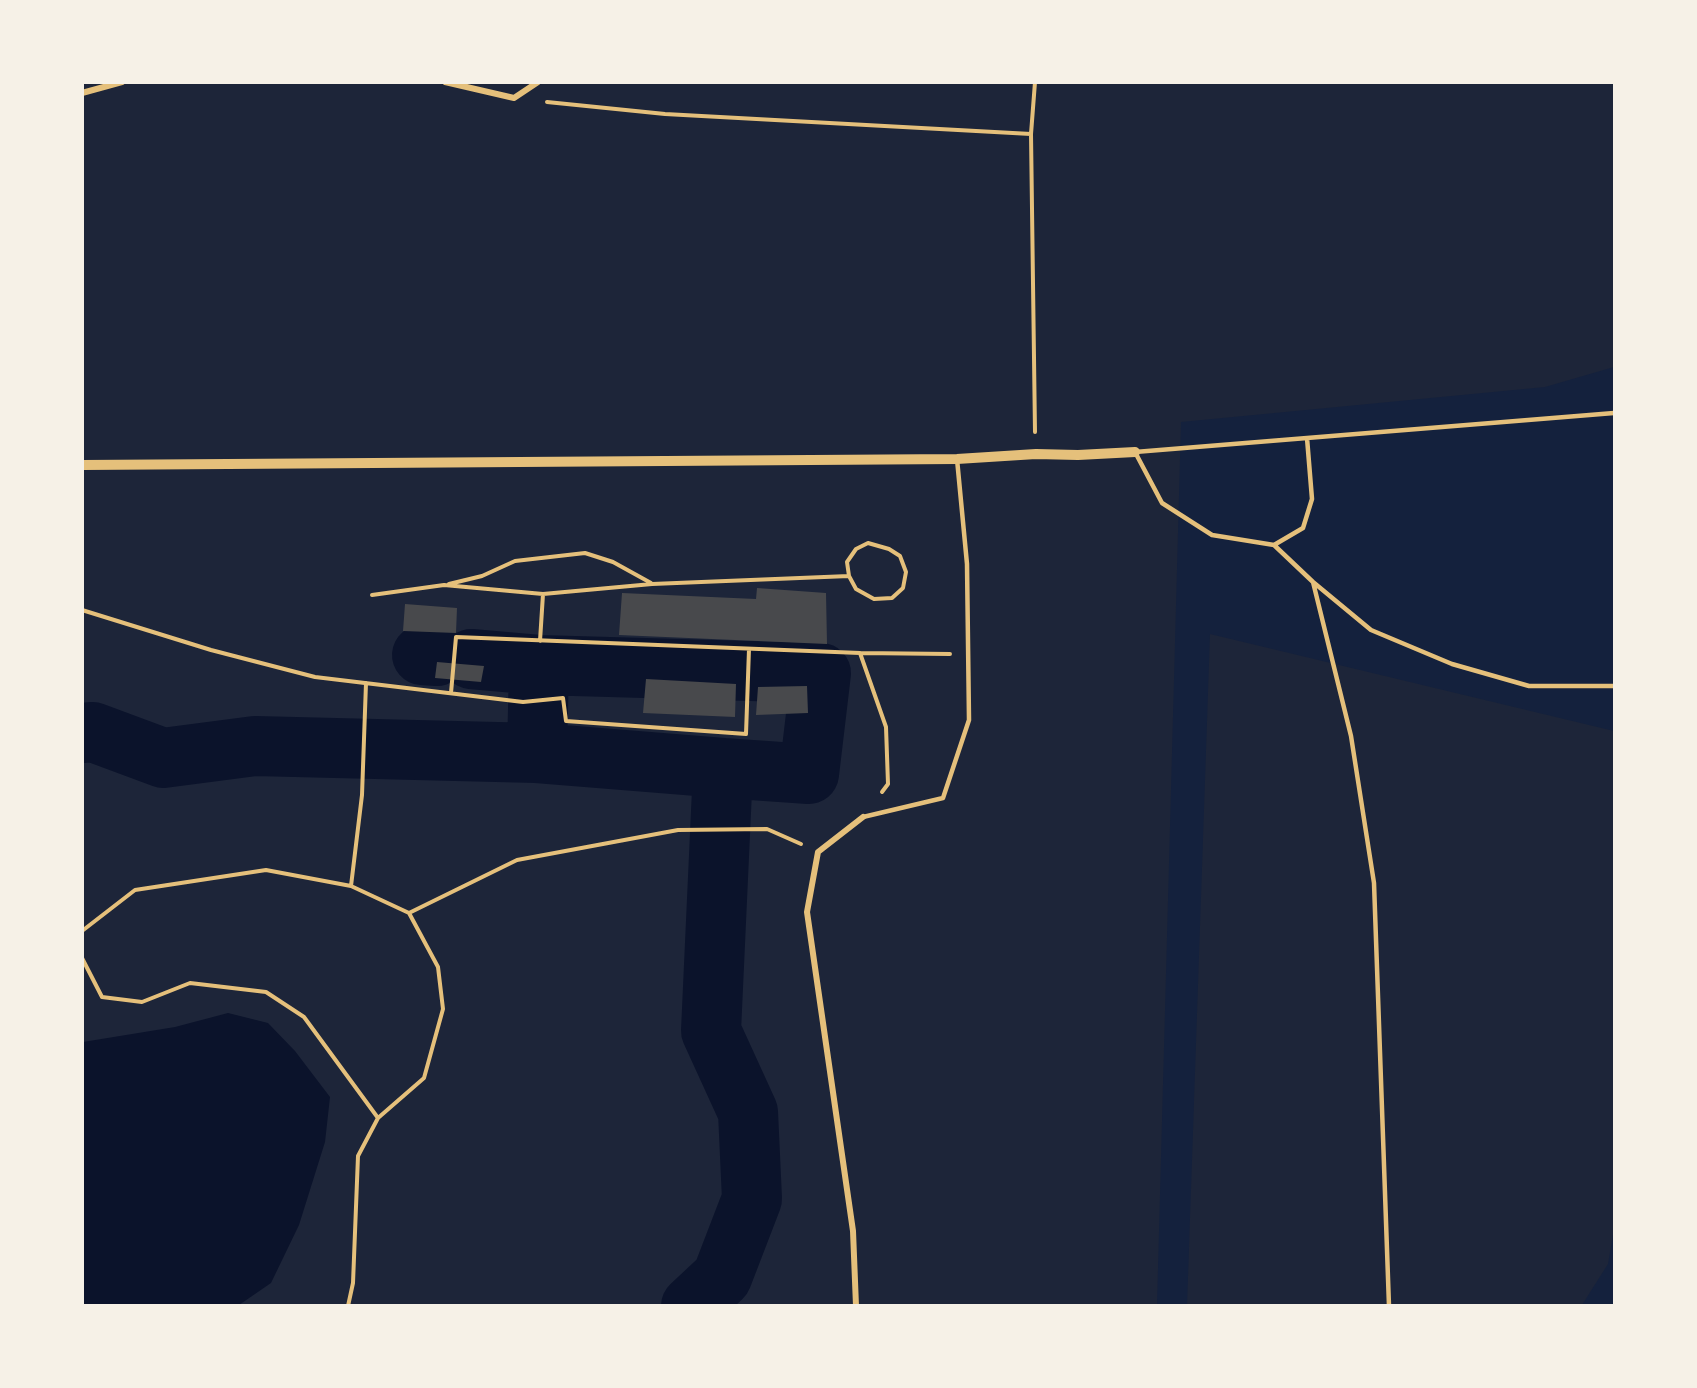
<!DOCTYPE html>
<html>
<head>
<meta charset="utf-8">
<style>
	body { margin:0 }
	#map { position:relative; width:1697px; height:1388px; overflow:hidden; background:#14213d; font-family:"Public Sans",sans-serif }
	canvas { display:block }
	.frame { position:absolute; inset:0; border:84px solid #f6f1e7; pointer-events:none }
</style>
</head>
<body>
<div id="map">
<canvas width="1697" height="1388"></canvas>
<div class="frame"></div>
</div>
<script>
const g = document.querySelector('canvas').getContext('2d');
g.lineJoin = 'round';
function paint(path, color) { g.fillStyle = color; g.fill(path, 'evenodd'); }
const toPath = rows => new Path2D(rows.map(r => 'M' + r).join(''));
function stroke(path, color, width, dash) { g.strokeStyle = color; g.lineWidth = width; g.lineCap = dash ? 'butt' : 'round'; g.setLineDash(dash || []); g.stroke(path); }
paint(toPath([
	[82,83,1614,83,1614,367,1545,387,1181,422,1157,1305,83,1305],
	[1210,634,1614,731,1614,1229,1608,1264,1582,1305,1187,1306]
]), '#1d2539');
paint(toPath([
	[228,1013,268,1023,295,1051,330,1097,325,1142,299,1225,271,1283,239,1305,83,1305,83,1042,175,1027]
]), '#0b132b');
stroke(toPath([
	[422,655,437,656],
	[471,659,539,665],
	[82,733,93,732,163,758,255,746,537,753,723,768,711,1031,748,1112,752,1199,722,1277,691,1306],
	[537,753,539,665,821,673,809,774,723,768]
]), '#0b132b', 60);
paint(toPath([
	[757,588,826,593,827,644,619,635,622,593,756,599],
	[405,604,457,608,456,633,403,631],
	[437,662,484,666,481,682,435,678],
	[646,679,736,684,735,717,643,713],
	[807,686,808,713,756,715,758,687]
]), '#48494c');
stroke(toPath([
	[1035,82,1031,134,1035,432],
	[547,102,665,114,1031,134],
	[449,584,482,576,515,561,585,553,613,562,651,583],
	[372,595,444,585,543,594,652,584,849,576,856,589,874,599,892,598,903,588,906,572,900,556,889,549,868,543,856,549,847,562,849,576],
	[82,610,211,650,315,677,523,702,563,698,566,721,746,734,749,649],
	[540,641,543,594],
	[860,653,950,654],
	[451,693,456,637,860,653,886,727,888,784,882,792],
	[351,886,362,795,366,683],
	[409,913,517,860,678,830,767,829,801,844],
	[82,931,135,890,266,870,351,886,409,913,438,967,443,1009,424,1078,378,1118,358,1156,353,1283,348,1306],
	[82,958,102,997,142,1002,190,983,266,992,304,1017,378,1118]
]), '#e5c07b', 4);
stroke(toPath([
	[1274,545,1212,535,1162,503,1135,452,1614,413],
	[1274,545,1313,582,1371,630,1452,664,1529,686,1614,686],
	[1274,545,1303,528,1312,499,1307,438],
	[1313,582,1351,736,1374,883,1389,1306],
	[863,817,943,798,969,720,967,564,957,459]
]), '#e5c07b', 4.5);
stroke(toPath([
	[445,82,514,98,538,82],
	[82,93,122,82],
	[856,1306,853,1231,807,912,818,852,863,817]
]), '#e5c07b', 6);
stroke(toPath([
	[82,465,957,459,1036,454,1078,455,1135,452]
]), '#e5c07b', 10);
</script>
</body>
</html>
